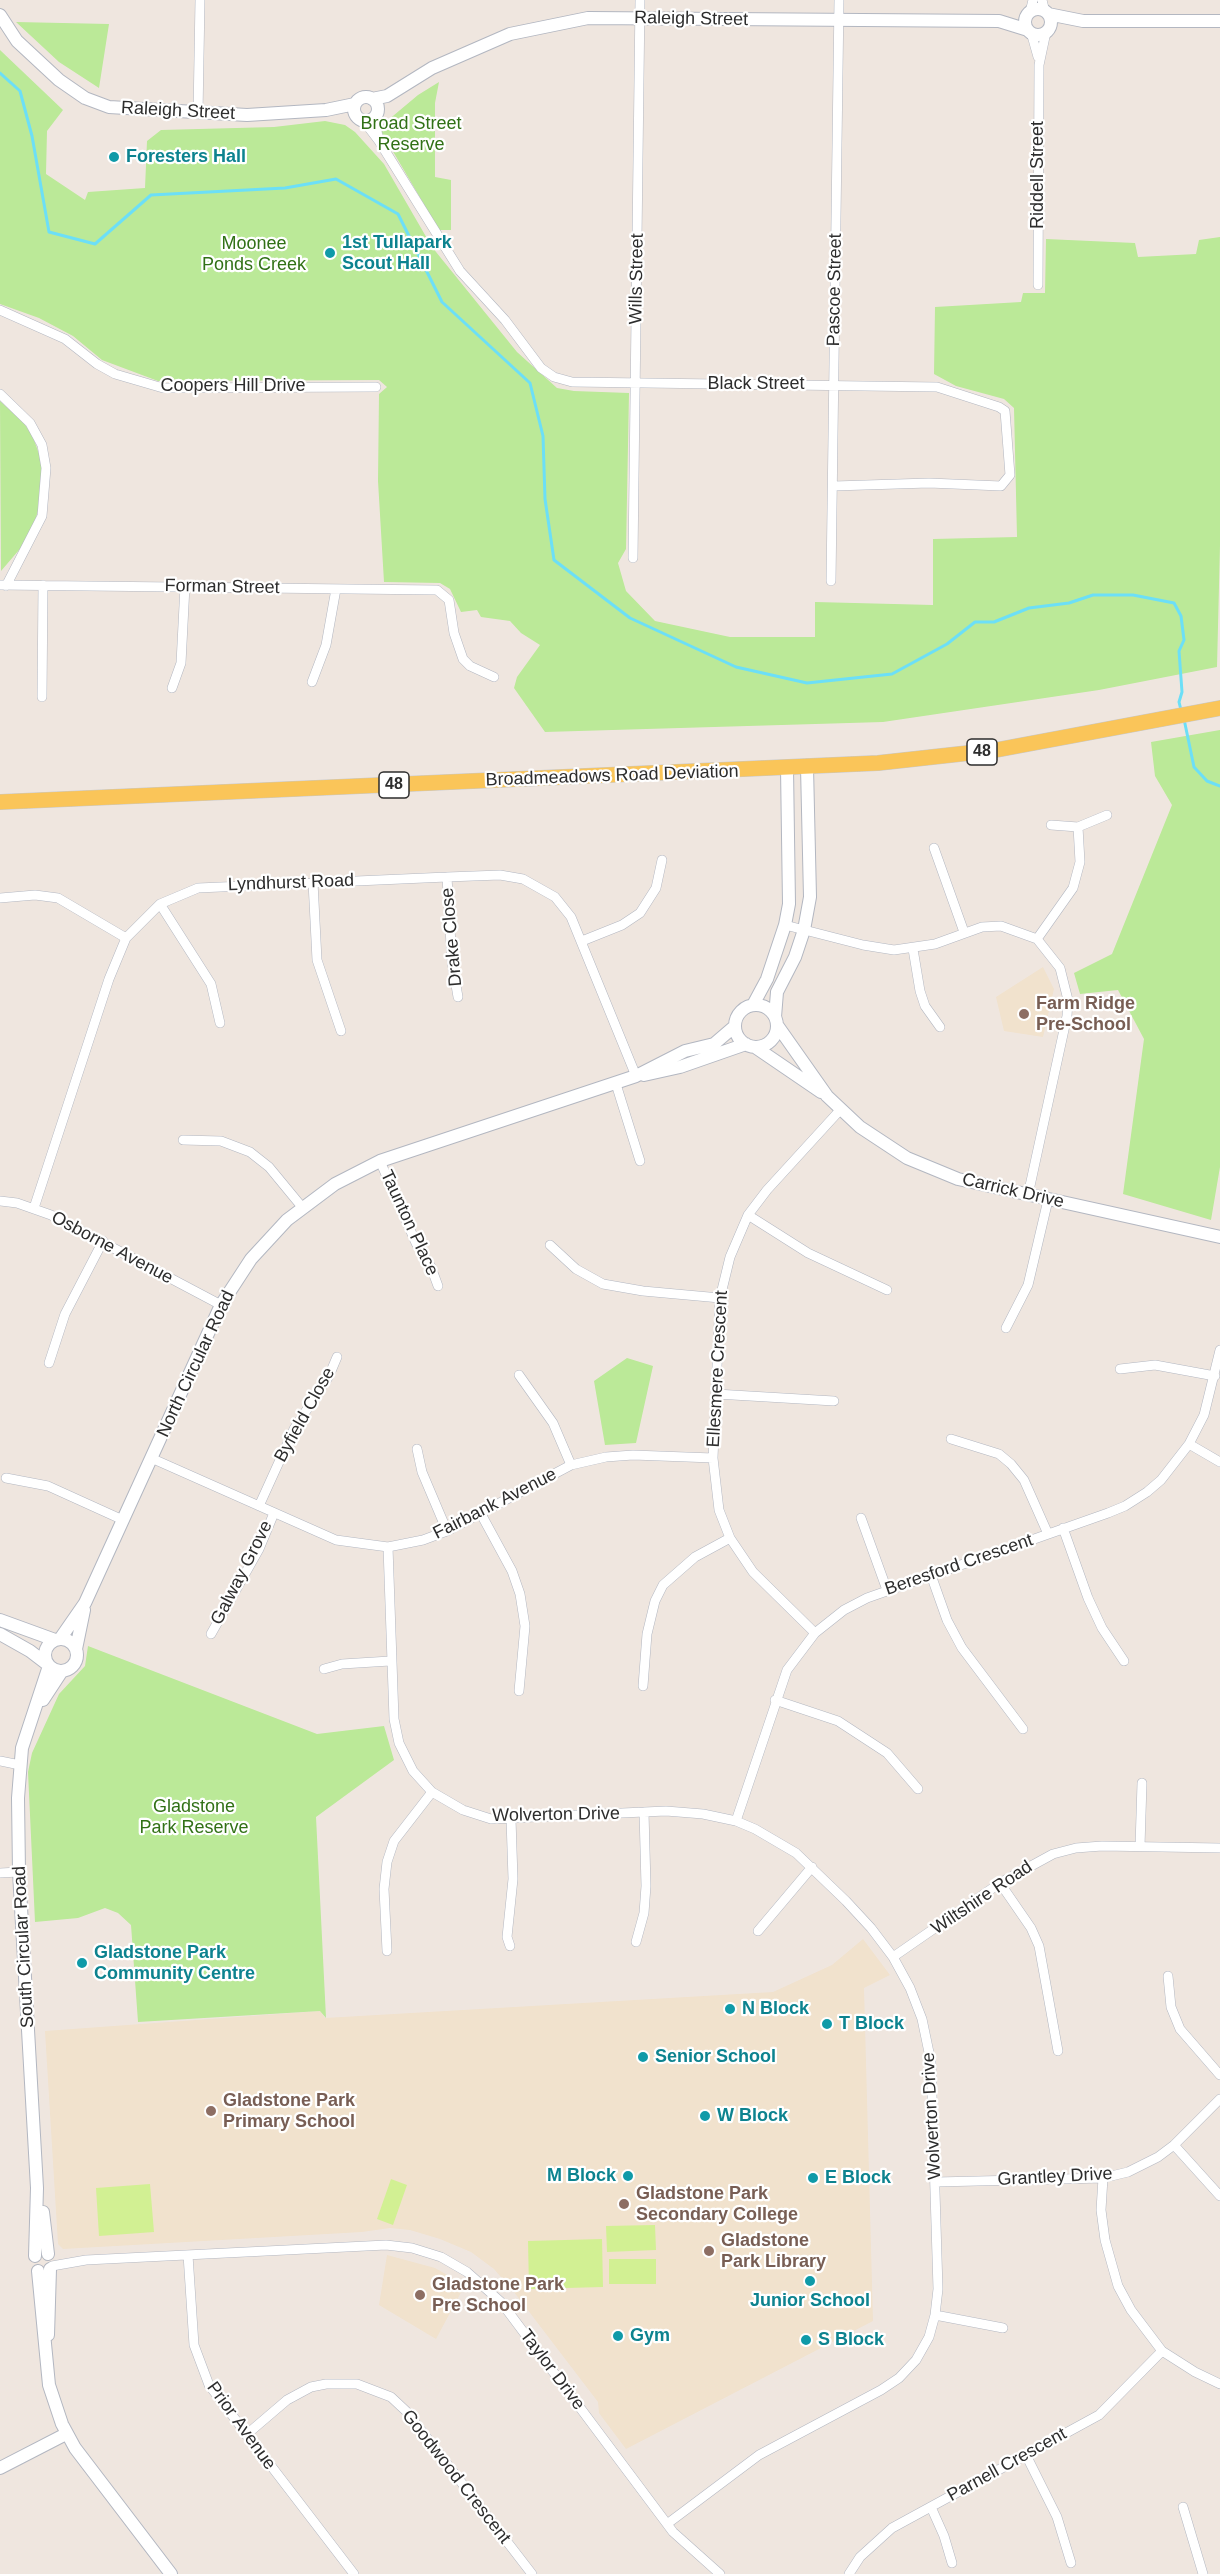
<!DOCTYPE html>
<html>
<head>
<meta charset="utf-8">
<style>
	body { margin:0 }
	canvas { display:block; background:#efe6df }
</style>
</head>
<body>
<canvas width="1220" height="2574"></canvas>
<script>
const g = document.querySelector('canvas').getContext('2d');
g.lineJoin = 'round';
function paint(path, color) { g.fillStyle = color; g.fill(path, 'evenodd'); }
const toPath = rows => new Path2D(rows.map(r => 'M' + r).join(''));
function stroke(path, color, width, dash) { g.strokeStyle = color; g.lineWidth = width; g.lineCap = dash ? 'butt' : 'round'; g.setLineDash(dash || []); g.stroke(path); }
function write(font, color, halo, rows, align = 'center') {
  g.font = font + ' Helvetica,sans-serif'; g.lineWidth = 4.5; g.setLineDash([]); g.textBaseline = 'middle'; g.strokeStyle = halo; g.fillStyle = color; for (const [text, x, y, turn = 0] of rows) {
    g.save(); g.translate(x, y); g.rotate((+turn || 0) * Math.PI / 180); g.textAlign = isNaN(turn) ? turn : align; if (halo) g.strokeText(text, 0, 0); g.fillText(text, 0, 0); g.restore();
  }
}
paint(toPath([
	[1043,967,1054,989,1043,1037,1004,1031,996,997],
	[863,1939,890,1975,864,1988,873,2321,626,2449,599,2413,598,2402,514,2292,494,2269,471,2252,440,2239,410,2230,390,2228,362,2232,63,2249,58,2244,45,2031,320,2011,325,2018,773,1992,832,1965],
	[387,2255,435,2268,465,2285,436,2339,379,2305]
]), '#f1e2cd');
paint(toPath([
	[16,22,109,24,99,88,59,62],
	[0,50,63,110,47,131,46,174,85,200,88,192,145,188,147,141,161,130,274,127,325,121,345,125,355,132,384,164,432,247,517,352,557,388,574,391,629,393,626,549,618,563,626,591,655,621,730,637,815,637,815,602,933,605,933,539,1017,537,1014,408,1004,399,956,386,934,374,935,307,1021,302,1023,293,1045,293,1046,239,1135,243,1138,257,1196,254,1199,240,1220,237,1220,545,1217,667,1099,690,883,722,545,732,514,688,517,677,540,645,521,633,510,621,481,617,477,610,461,612,450,589,440,583,384,582,378,481,379,394,387,387,379,380,158,381,102,360,73,336,39,318,0,304],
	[439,82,435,103,435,177,451,180,451,230,439,230,381,131,381,126,418,95],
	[0,401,24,423,33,437,43,465,41,501,34,524,25,543,1,571],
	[1220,730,1220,1167,1211,1220,1123,1194,1144,1039,1118,990,1080,994,1074,973,1112,954,1172,805,1155,776,1151,742],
	[627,1358,653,1366,636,1443,605,1445,594,1381],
	[88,1646,317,1734,384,1726,394,1760,316,1817,326,2018,320,2011,138,2022,131,1925,118,1913,105,1908,78,1918,35,1922,28,1772,32,1753,59,1694,85,1666]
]), '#bbe998');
paint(toPath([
	[391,2179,407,2185,393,2225,377,2219],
	[150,2184,154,2232,99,2236,96,2188],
	[655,2225,656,2250,607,2252,606,2226],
	[602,2239,603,2287,529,2289,528,2241],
	[609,2259,656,2259,656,2284,609,2284]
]), '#d2f093');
stroke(toPath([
	[0,73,20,91,32,136,49,232,95,244,151,195,285,188,336,179,398,214,442,302,530,383,543,436,545,499,554,560,630,618,736,667,807,683,892,674,947,644,975,622,994,622,1029,608,1069,603,1093,595,1133,595,1174,603,1181,616,1184,640,1179,651,1182,692,1179,702,1181,710],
	[1184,719,1194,767,1207,781,1220,786]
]), '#6cdff7', 3);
const minor = toPath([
	[1042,0,1045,12],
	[1030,12,1033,0],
	[1031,32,1038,57],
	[198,114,200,0],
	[375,115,378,138],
	[363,120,379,141,460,271,505,320,541,368,554,377,572,382,937,387,999,407,1005,411,1010,475,1001,486,929,483,834,486],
	[1038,285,1039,65,1046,32],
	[0,310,65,339,97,364,115,374,163,388,376,387],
	[0,394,30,423,42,445,46,468,42,516,6,586],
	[633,558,640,0],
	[831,581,839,0],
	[0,585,437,590,449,600,454,633,463,659,470,666,494,677],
	[312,682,326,645,336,589],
	[172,688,181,663,185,586],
	[42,697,43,585],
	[1051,825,1078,827,1107,815],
	[934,848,964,932],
	[447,877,452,962,458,997],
	[313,882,317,960,341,1031],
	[0,898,35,895,58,898,126,938],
	[160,904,211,984,220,1023],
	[785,925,863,945,894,950,935,944,982,927,1001,926,1037,939,1060,968,1068,1000,1067,1016,1028,1195],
	[1037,939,1073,888,1080,862,1078,827],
	[582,941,622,925,640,913,656,888,662,860],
	[913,949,920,991,925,1006,940,1027],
	[616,1084,640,1161],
	[183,1140,221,1141,250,1152,269,1167,302,1207],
	[380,1161,416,1243,431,1267,438,1286],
	[0,1201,17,1203,51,1215,221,1305],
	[34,1208,109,979,126,938,160,904,198,888,447,877,500,875,523,879,555,897,571,917,636,1076],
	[748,1215,808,1253,887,1290],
	[550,1245,576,1269,603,1284,643,1291,720,1298],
	[1006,1328,1028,1285,1048,1200],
	[49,1363,65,1314,103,1241],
	[1120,1369,1155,1365,1215,1376],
	[519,1375,553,1423,571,1465],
	[716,1394,834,1401],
	[951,1439,999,1454,1011,1464,1024,1480,1048,1534],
	[1189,1444,1220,1462],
	[417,1449,422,1472,447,1531],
	[151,1458,336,1540,388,1547,423,1540,447,1531,571,1465,606,1457,633,1455,713,1458],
	[6,1478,48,1486,123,1520],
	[259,1506,294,1429,329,1376,337,1357],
	[481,1514,512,1571,520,1594,525,1626,519,1691],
	[861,1518,887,1590],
	[1063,1528,1088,1598,1102,1628,1124,1661],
	[388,1547,394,1719,399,1743,413,1771,432,1792,463,1810,491,1819,666,1811,703,1814,736,1821,755,1829,796,1853,846,1901,871,1928,893,1957,910,1988,922,2019,931,2062,938,2289,935,2315,929,2337,916,2360,899,2378,881,2390,759,2455,667,2524],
	[931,1575,947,1620,962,1648,1023,1729],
	[815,1633,753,1572,730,1538,719,1510,713,1458,720,1298,730,1257,748,1215,767,1190,841,1109],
	[211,1634,259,1549,274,1513],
	[324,1669,342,1664,390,1661],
	[643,1686,647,1634,655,1601,663,1585,695,1557,730,1538],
	[775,1700,838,1721,887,1753,918,1789],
	[0,1761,20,1765],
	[736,1821,787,1670,815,1633,844,1610,867,1598,1108,1513,1125,1506,1147,1492,1161,1480,1189,1444,1204,1415,1220,1350],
	[1140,1846,1142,1783],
	[0,1873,19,1872],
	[1000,1883,1031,1928,1039,1946,1058,2051],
	[758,1931,812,1867],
	[636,1942,644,1913,646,1886,644,1812],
	[510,1946,507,1937,513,1879,511,1819],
	[387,1951,384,1889,387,1862,394,1841,432,1792],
	[893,1957,1000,1883,1053,1854,1076,1848,1102,1846,1220,1848],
	[1168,1976,1171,2007,1180,2029,1220,2075],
	[1174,2145,1220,2196],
	[1103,2178,1101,2210,1105,2240,1118,2286,1131,2310,1162,2351,1195,2372,1220,2384],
	[936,2182,1103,2178,1128,2172,1158,2157,1174,2145,1220,2099],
	[188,2255,194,2345,209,2385,354,2574],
	[52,2266,86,2260,386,2245,412,2248,441,2257,467,2272,501,2302,673,2532,720,2574],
	[935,2315,1003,2328],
	[246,2435,287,2400,311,2387,326,2384,357,2384,391,2397,407,2412,532,2574],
	[1026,2455,1057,2517,1071,2563],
	[931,2507,944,2536,952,2563],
	[1183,2507,1203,2574],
	[849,2574,860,2557,892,2528,1099,2415,1162,2351]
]);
const tertiary = toPath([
	'1025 22a13 13 0 1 1 26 0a13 13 0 1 1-26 0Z',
	[1048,14,1083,21,1220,21],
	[0,15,17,41,59,80,85,98,109,107,247,115,326,110,355,104],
	'354 109a12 12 0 1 1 24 0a12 12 0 1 1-24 0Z',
	[372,99,387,96,432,68,510,34,588,18,999,21,1028,30],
	[753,1005,767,979,785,925,789,904,787,768],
	'735 1026a21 21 0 1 1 42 0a21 21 0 1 1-42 0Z',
	[775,1017,777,992,795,957,804,930,810,897,807,767],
	[777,1025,827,1096,860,1127,907,1158,958,1179,1220,1237],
	[755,1047,821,1092],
	[644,1075,680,1067,746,1044],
	[0,1620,55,1640],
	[0,1634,30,1651,47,1664],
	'45 1655a16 16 0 1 1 32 0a16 16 0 1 1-32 0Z',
	[60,1639,85,1603,221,1305,251,1259,287,1220,335,1184,380,1161,636,1076,685,1051,714,1044,735,1026],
	[76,1649,84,1610],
	[43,1700,62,1671],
	[43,2212,48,2254],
	[35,2256,37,2188,19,1872,18,1798,22,1748,49,1666],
	[38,2271,49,2385,62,2424,75,2448,171,2574],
	[48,2335,50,2269],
	[0,2468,66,2434]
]);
const primary = toPath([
	[0,802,878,763,996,750,1220,708]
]);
stroke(minor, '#b3b7c1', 10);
stroke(tertiary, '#b3b7c1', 14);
stroke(primary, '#c8c8c8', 16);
stroke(minor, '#fff', 9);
stroke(tertiary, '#fff', 12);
stroke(primary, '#fac559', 15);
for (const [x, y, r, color] of [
	[114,157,6,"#0f9aa8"],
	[330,253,6,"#0f9aa8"],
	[1024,1014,6,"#8d6e63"],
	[82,1963,6,"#0f9aa8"],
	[730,2009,6,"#0f9aa8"],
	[827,2024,6,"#0f9aa8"],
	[643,2057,6,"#0f9aa8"],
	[211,2111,6,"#8d6e63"],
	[705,2116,6,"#0f9aa8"],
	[628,2176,6,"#0f9aa8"],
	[813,2178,6,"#0f9aa8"],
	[624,2204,6,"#8d6e63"],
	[709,2251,6,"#8d6e63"],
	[810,2281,6,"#0f9aa8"],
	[420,2295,6,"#8d6e63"],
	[618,2336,6,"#0f9aa8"],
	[806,2340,6,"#0f9aa8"]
]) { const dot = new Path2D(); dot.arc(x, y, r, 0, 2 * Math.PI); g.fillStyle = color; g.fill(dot); stroke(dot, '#fff', 2); }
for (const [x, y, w] of [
	[982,752,30],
	[394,785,30]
]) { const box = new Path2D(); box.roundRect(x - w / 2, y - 13, w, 26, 4.5); g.fillStyle = '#fff'; g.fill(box); stroke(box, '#2d2d2d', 1.5); }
write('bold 16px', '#2d2d2d', null, [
	["48",982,752],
	["48",394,785]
]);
write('18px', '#2d2d2d', '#fff', [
	["Raleigh Street",691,19,1],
	["Raleigh Street",178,111,3],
	["Riddell Street",1038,175,-90],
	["Wills Street",637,279,-89],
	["Pascoe Street",835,290,-89],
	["Black Street",756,384],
	["Coopers Hill Drive",233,386],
	["Forman Street",222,587,1],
	["Broadmeadows Road Deviation",612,776,-2],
	["Lyndhurst Road",291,883,-2],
	["Drake Close",452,937,-95],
	["Carrick Drive",1013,1191,13],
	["Taunton Place",409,1223,65],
	["Osborne Avenue",112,1248,28],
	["North Circular Road",196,1364,-65],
	["Ellesmere Crescent",718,1369,-87],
	["Byfield Close",305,1415,-61],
	["Fairbank Avenue",495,1504,-27],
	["Beresford Crescent",959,1565,-19],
	["Galway Grove",242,1573,-63],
	["Wolverton Drive",556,1815,-1],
	["Wiltshire Road",982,1898,-34],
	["South Circular Road",24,1947,-93],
	["Wolverton Drive",932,2116,-93],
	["Grantley Drive",1055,2177,-3],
	["Taylor Drive",552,2370,53],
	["Prior Avenue",241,2426,54],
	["Parnell Crescent",1007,2465,-29],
	["Goodwood Crescent",456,2477,52]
]);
write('18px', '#317116', '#fff', [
	["Broad Street",411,124],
	["Reserve",411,145],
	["Moonee",254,244],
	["Ponds Creek",254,265],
	["Gladstone",194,1807],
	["Park Reserve",194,1828]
]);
write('bold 18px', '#0d838f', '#fff', [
	["Foresters Hall",126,157],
	["1st Tullapark",342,243],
	["Scout Hall",342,264],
	["Gladstone Park",94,1953],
	["Community Centre",94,1974],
	["N Block",742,2009],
	["T Block",839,2024],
	["Senior School",655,2057],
	["W Block",717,2116],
	["M Block",616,2176,"right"],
	["E Block",825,2178],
	["Junior School",810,2301,"center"],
	["Gym",630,2336],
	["S Block",818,2340]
], 'left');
write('bold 18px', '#785e54', '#fff', [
	["Farm Ridge",1036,1004],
	["Pre-School",1036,1025],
	["Gladstone Park",223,2101],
	["Primary School",223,2122],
	["Gladstone Park",636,2194],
	["Secondary College",636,2215],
	["Gladstone",721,2241],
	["Park Library",721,2262],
	["Gladstone Park",432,2285],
	["Pre School",432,2306]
], 'left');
</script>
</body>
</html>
